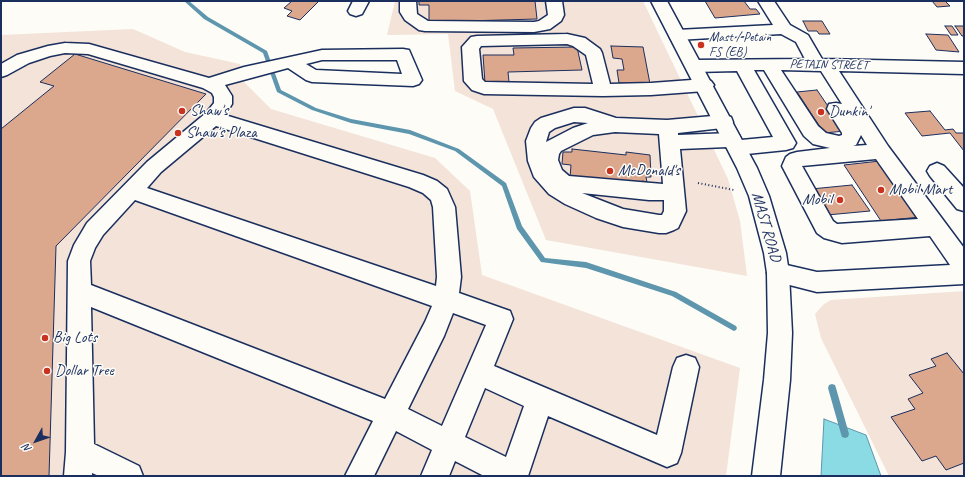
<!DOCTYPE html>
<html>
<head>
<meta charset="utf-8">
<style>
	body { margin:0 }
	#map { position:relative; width:965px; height:477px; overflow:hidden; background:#fdfcf7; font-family:Caveat,sans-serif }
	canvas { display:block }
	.frame { position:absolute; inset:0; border:2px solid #1b2f5e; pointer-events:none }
	.north { position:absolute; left:16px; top:421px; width:40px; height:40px; -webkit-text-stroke:3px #fdfcf7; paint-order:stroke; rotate:230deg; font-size:11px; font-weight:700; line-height:16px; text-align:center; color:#1b2f5e }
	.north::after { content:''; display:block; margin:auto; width:14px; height:18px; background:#1b2f5e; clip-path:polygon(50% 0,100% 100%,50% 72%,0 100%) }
</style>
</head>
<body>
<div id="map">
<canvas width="965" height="477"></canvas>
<div class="frame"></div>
<div class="north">N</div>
</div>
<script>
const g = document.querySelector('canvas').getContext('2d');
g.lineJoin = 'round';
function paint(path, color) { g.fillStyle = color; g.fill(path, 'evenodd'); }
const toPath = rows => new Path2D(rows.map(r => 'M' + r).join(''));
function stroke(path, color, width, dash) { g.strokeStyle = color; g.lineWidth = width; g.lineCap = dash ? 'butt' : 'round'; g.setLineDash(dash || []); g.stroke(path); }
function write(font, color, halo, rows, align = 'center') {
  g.font = font + ' Caveat,sans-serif'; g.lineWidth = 3; g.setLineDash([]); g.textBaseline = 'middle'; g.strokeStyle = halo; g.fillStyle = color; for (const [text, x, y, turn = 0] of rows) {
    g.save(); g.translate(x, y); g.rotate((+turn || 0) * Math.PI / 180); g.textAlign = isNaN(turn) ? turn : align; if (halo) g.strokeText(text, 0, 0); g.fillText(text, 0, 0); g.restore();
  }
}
paint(toPath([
	[395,1,643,1,728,179,740,221,747,276,546,240,493,109,455,91,448,34,387,35],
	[133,29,185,52,240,64,244,82,271,109,435,158,470,191,482,275,740,368,726,476,1,476,1,35],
	[964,291,964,476,889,476,821,338,815,314,824,304,831,300]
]), '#f3e3d8');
const water = toPath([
	[824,419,866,435,881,476,821,476,824,419]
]);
paint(water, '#8adbe4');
stroke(water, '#5e96ae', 1);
paint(toPath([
	[184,1,189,1,208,17,267,51,281,90,316,108,351,119,410,130,459,149,506,183,522,226,545,258,586,262,676,292,736,326,737,328,736,330,734,331,732,330,672,296,586,268,541,262,517,229,502,186,455,151,409,134,351,123,312,110,277,92,263,53,204,19,184,1],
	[832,384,835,385,836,388,849,434,848,437,845,438,842,437,841,434,828,388,829,385,832,384]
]), '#5e96ae');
const building = toPath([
	[292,1,319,1,300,20,287,16,292,11,284,8,292,1],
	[419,1,535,1,537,19,429,22,429,5,419,5,419,1],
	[705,1,744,1,750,9,756,9,760,14,715,18,705,1],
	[932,1,945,1,950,6,937,7,932,1],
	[803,21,822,21,830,34,819,34,817,31,808,31,803,21],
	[945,26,952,26,958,35,951,35,945,26],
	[955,26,964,26,964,36,962,36,955,26],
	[926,34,948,35,959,52,936,50,926,34],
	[611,46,643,47,650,84,619,83,617,70,624,70,622,59,613,58,611,46],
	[577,47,582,70,508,72,509,82,485,83,483,55,514,55,513,48,577,47],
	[75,54,206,94,56,246,49,476,1,476,1,129,54,86,40,82,75,54],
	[817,90,845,131,824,133,797,92,817,90],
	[930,111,945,130,953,129,956,133,964,133,964,151,950,133,922,136,905,113,930,111],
	[572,149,626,155,626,152,650,155,651,177,646,177,647,182,642,181,642,186,570,178,571,165,562,164,563,152,572,152,572,149],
	[880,161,920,217,881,221,844,165,880,161],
	[852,185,870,211,827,215,811,189,852,185],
	[947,353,964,374,964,463,946,470,936,456,922,461,891,417,915,409,908,399,923,393,909,375,936,366,931,359,947,353]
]);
paint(building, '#dba88e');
stroke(building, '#1b2f5e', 1);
const minor = toPath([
	[353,1,369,1,362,14,356,16,350,14,348,11,353,1],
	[400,1,416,1,417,14,428,21,534,22,539,21,548,15,546,1,562,1,564,15,561,21,550,29,534,32,425,31,419,30,405,20,400,12,400,1],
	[758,1,774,1,790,25,808,35,822,59,964,62,964,74,839,71,888,146,964,248,964,284,817,292,770,280,767,273,770,266,778,263,817,272,950,265,930,236,842,243,824,238,817,233,782,166,786,157,790,154,797,152,830,148,813,144,804,136,764,70,754,70,796,143,793,148,786,150,737,155,730,153,728,147,680,149,686,211,678,228,674,230,666,233,659,233,623,227,596,218,565,204,549,194,534,177,528,161,526,141,531,128,535,122,541,118,574,108,585,108,616,118,667,120,724,115,731,117,733,122,731,127,678,133,678,135,732,133,739,135,741,140,773,137,737,71,695,72,689,70,686,66,689,62,695,60,805,59,796,42,781,34,677,40,671,39,669,35,671,31,677,30,773,25,758,1],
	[781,70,821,71,842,104,836,103,829,104,827,109,842,133,842,135,839,136,826,133,818,126,781,70],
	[574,122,588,123,573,128,546,142,549,132,555,128,574,122],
	[615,132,659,134,663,184,569,176,562,170,558,160,559,154,561,151,593,135,615,132],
	[861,135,867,145,853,146,856,145,861,135],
	[876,159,918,219,837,224,833,221,802,166,876,159],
	[582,193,649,200,664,200,664,211,662,215,659,215,623,209,582,193],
	[567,34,585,38,600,49,602,53,610,84,651,83,705,79,711,81,714,85,711,89,705,91,651,95,603,96,484,94,472,90,464,81,462,47,471,37,477,36,567,34],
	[567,44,573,46,586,55,593,84,485,82,482,79,479,49,481,46,567,44],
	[65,43,89,44,209,78,244,67,322,50,403,49,409,50,422,80,419,84,413,86,312,82,306,80,288,68,225,85,232,96,232,104,225,115,423,175,437,181,447,189,455,207,461,277,459,293,510,311,513,319,494,366,657,435,673,367,677,358,686,355,695,358,699,367,681,453,677,463,667,467,548,416,528,476,484,476,455,461,449,476,421,476,432,450,396,431,374,476,345,476,373,421,91,307,94,444,139,466,143,476,99,476,92,473,92,476,64,476,66,452,68,261,74,245,87,223,147,162,206,113,214,103,214,97,212,93,203,88,88,54,65,53,50,56,29,63,7,75,1,77,1,64,17,55,48,46,65,43],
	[322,60,397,60,402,74,316,70,306,64,322,60],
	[216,126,409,187,423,193,431,200,433,207,437,277,436,286,147,188,161,172,216,126],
	[135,200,432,306,425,322,385,399,91,285,90,261,95,248,103,235,135,200],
	[453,313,486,325,442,426,408,409,444,336,453,313],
	[485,388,524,406,506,457,465,437,485,388],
	[937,163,944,166,964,188,964,211,957,209,930,176,927,171,930,166,937,163]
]);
const major = toPath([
	[651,1,667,1,757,168,769,196,786,253,789,273,792,333,790,380,780,476,752,476,764,380,768,333,767,273,764,253,749,196,737,168,651,1]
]);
stroke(minor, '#1b2f5e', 3);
stroke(major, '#1b2f5e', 3);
stroke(toPath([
	[698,183,734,190]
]), '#1b2f5e', 2, [1, 2.5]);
paint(minor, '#fdfcf7');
paint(major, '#fdfcf7');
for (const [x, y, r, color] of [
	[701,45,4,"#c8321e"],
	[182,111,4,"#c8321e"],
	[821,112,4,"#c8321e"],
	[178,133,4,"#c8321e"],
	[610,171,4,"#c8321e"],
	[881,190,4,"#c8321e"],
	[840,200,4,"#c8321e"],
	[45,338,4,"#c8321e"],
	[47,371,4,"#c8321e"]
]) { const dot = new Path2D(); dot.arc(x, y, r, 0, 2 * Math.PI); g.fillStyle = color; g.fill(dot); stroke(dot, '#fdfcf7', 1.5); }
write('13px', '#1b2f5e', '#fdfcf7', [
	["Mast / Petain",709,38],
	["FS (EB)",709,53]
], 'left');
write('13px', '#1b2f5e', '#fdfcf7', [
	["PETAIN STREET",829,65,1]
]);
write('16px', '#1b2f5e', '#fdfcf7', [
	["Shaw's",190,111],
	["Dunkin'",829,112],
	["Shaw's Plaza",186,133],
	["McDonald's",618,171],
	["Mobil Mart",889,190],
	["Mobil",832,200,"right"],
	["Big Lots",53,338],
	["Dollar Tree",55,371]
], 'left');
write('16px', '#1b2f5e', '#fdfcf7', [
	["MAST ROAD",766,227,74]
]);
</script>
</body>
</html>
